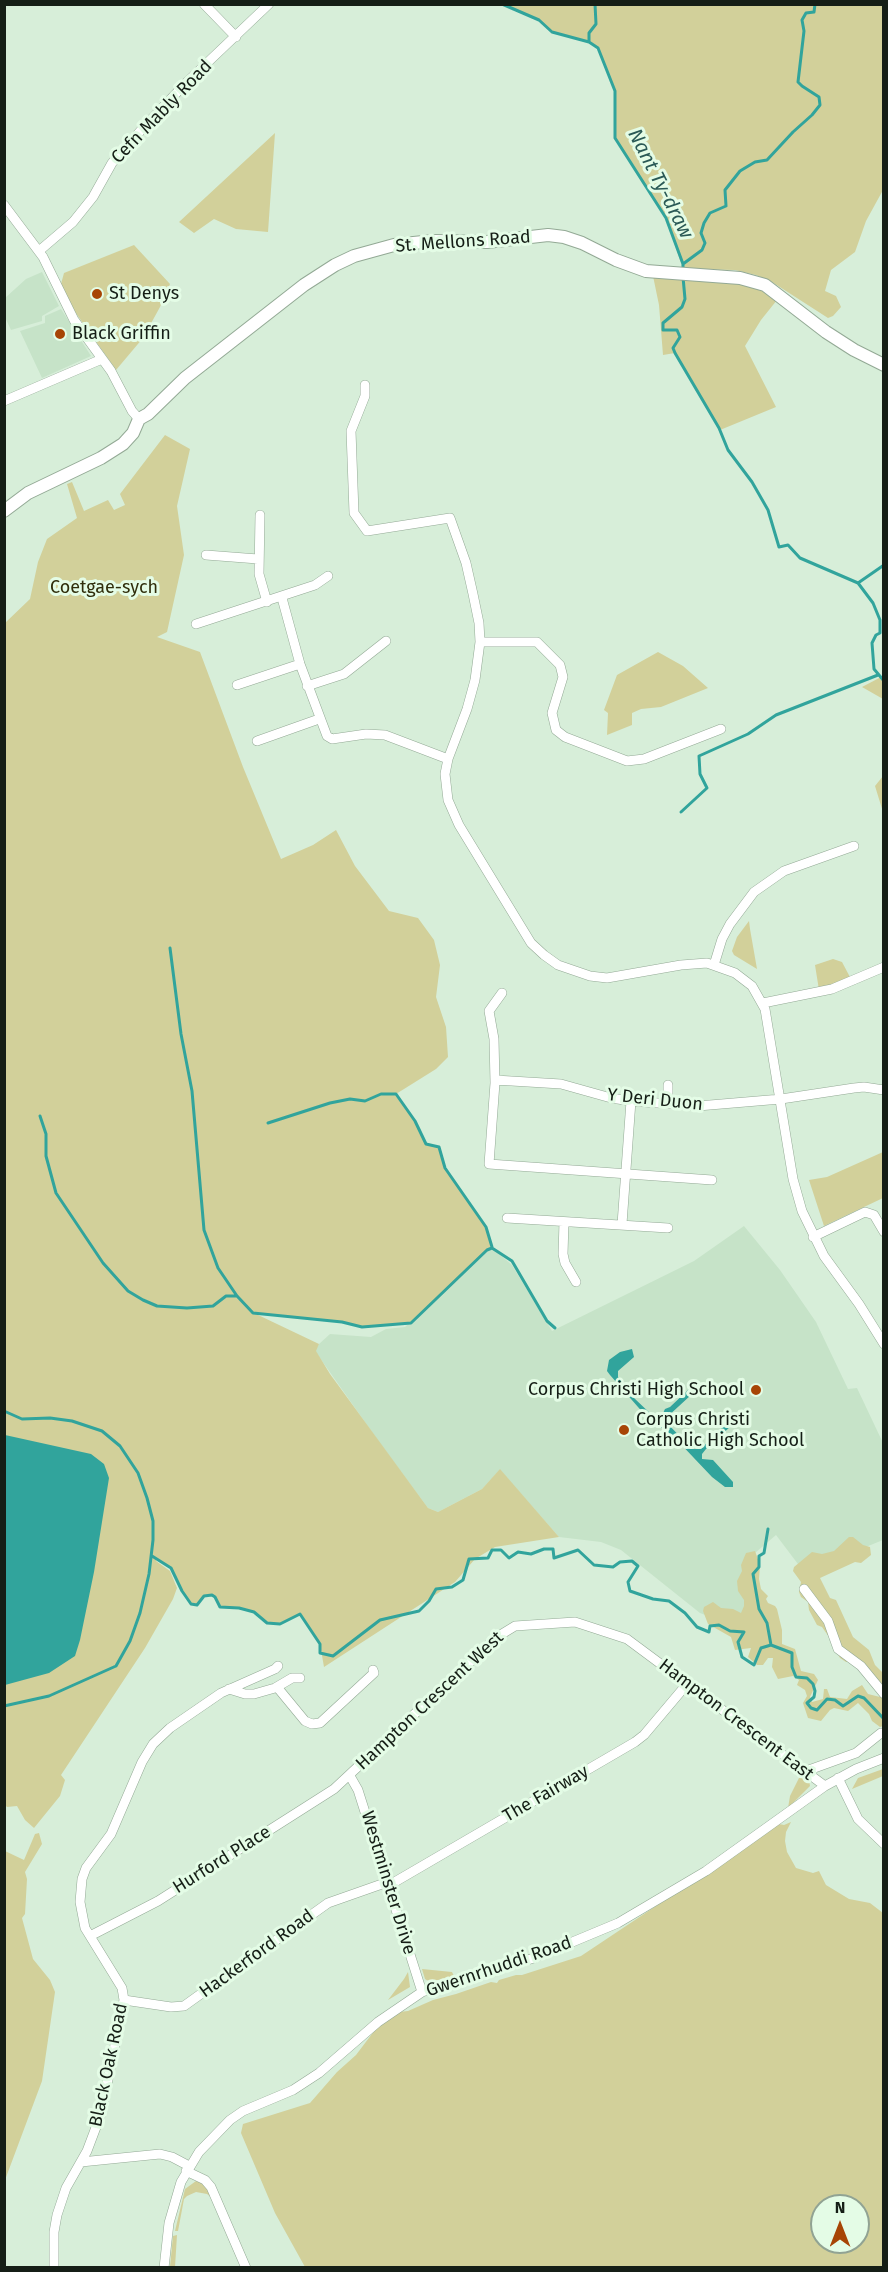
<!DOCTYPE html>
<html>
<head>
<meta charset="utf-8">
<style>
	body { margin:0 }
	#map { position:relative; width:888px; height:2272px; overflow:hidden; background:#d7eed9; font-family:"Fira Sans",sans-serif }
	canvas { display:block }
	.frame { position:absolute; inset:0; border:6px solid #151e16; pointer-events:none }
	.north { position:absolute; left:810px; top:2194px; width:60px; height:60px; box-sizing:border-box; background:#e4fce6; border:2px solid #91a393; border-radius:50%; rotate:0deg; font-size:16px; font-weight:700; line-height:24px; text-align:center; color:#151e16 }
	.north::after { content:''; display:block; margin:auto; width:21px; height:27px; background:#a74505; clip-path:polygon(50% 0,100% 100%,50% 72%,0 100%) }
</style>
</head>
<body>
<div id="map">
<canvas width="888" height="2272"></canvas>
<div class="frame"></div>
<div class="north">N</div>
</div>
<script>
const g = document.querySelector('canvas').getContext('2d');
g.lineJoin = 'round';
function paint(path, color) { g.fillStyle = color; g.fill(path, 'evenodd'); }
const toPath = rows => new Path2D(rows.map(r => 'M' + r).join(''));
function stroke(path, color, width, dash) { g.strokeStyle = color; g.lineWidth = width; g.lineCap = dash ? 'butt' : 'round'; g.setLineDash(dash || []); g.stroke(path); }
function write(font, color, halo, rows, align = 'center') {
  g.font = font + ' "Fira Sans",sans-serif'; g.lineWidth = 6; g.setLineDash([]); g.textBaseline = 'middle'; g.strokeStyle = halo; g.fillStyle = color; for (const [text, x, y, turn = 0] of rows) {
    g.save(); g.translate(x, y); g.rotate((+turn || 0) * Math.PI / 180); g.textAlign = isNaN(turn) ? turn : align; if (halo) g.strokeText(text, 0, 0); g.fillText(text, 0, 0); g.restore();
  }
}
paint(toPath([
	[42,272,59,306,42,316,42,321,11,330,5,317,5,298,26,279],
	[61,309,91,356,42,378,20,331,45,323,45,316],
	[744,1226,780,1270,816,1322,848,1389,857,1388,883,1443,883,1540,804,1572,776,1535,755,1553,748,1576,774,1641,700,1613,621,1550,601,1542,559,1537,500,1470,482,1489,438,1512,428,1508,379,1442,315,1351,319,1344,330,1334,371,1337,386,1329,405,1327,491,1247,512,1265,552,1331,694,1261]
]), '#c6e3c8');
paint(toPath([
	[502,5,883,5,883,190,866,221,855,252,831,270,825,291,836,296,841,307,833,316,828,318,772,282,756,275,735,270,683,269,666,218,615,138,615,91,598,48,589,42,552,32,539,20],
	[275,133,268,232,236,229,214,219,194,233,179,222],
	[134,245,170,284,160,307,143,338,116,370,73,309,61,284,64,273],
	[653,276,706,278,759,286,777,300,761,320,745,346,776,407,720,430,675,353,663,355,659,305],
	[165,435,190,449,177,506,184,555,167,632,157,637,200,652,243,767,281,859,313,845,336,830,355,866,389,911,418,918,434,940,440,965,436,997,446,1027,448,1057,436,1069,396,1094,415,1121,426,1144,439,1147,445,1168,486,1227,492,1248,487,1250,411,1323,362,1327,342,1322,256,1314,319,1344,316,1351,330,1374,428,1508,438,1512,482,1489,500,1469,559,1537,495,1547,475,1559,455,1582,324,1667,320,1644,300,1614,280,1624,267,1623,254,1612,239,1608,220,1607,215,1597,212,1595,204,1596,197,1605,191,1604,182,1591,171,1568,156,1559,156,1561,170,1571,177,1588,173,1599,145,1648,61,1775,65,1780,60,1796,34,1828,25,1820,17,1806,7,1807,5,1805,5,623,30,599,38,562,47,539,77,518,67,484,72,482,84,511,108,500,114,510,125,505,120,494],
	[658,652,683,666,708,688,661,707,641,709,632,713,632,725,607,735,608,713,604,710,617,675],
	[883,676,883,699,862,687],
	[883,776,883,812,875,786],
	[749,921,750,929,757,969,734,955,732,951,737,937],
	[833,959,842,962,851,979,819,990,815,965],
	[883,1152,883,1198,824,1226,809,1180,827,1177],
	[849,1537,853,1537,863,1545,870,1547,871,1555,861,1563,855,1562,820,1578,830,1598,836,1600,853,1637,869,1650,875,1665,883,1673,883,1726,880,1727,872,1721,869,1714,858,1703,848,1711,834,1708,830,1710,821,1721,808,1718,803,1703,807,1696,805,1690,797,1685,799,1680,793,1676,778,1679,772,1667,773,1658,768,1658,763,1665,757,1665,748,1657,751,1648,735,1650,731,1637,708,1624,703,1611,704,1607,713,1602,721,1608,733,1609,741,1613,744,1606,744,1600,738,1591,737,1581,742,1571,741,1565,746,1553,755,1551,760,1565,759,1579,761,1589,768,1596,766,1599,768,1603,775,1606,777,1609,782,1630,782,1644,795,1649,801,1671,814,1674,818,1680,810,1697,812,1702,823,1699,824,1689,827,1689,830,1697,847,1699,852,1691,862,1685,868,1694,880,1697,880,1692,857,1661,846,1662,840,1658,829,1637,822,1627,817,1625,809,1610,808,1602,801,1597,799,1592,801,1582,793,1571,794,1567,812,1552,822,1554,834,1551],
	[883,1769,883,1776,852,1789,858,1778],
	[801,1774,809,1781,810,1786,788,1808,790,1796],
	[791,1822,786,1832,785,1841,787,1852,796,1868,813,1873,819,1871,826,1885,849,1899,870,1903,883,1913,883,2267,305,2267,275,2213,241,2133,243,2124,310,2103,337,2072,356,2055,381,2022,399,2012,408,2011,433,2000,456,1994,491,1982,497,1983,499,1980,516,1975,522,1975,581,1956,779,1824,784,1825],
	[822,2206,858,2206,858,2242,822,2242],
	[39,1833,42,1844,25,1872,27,1879,25,1914,22,1918,33,1959,50,1980,55,1992,42,2081,5,2180,5,1851,24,1860,35,1834],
	[422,1969,452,1972,454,1976,430,1982,425,1979],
	[408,1972,410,1987,388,2000,404,1979],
	[196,2181,205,2184,212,2198,207,2194,196,2192,187,2196,184,2199,178,2231,175,2231,185,2189],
	[177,2235,175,2267,170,2267,173,2236]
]), '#d2d09a');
paint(toPath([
	[632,1349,634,1357,618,1371,618,1377,634,1398,654,1417,661,1417,665,1409,670,1407,688,1390,693,1388,691,1395,666,1418,666,1422,692,1449,701,1449,718,1431,732,1420,731,1426,706,1449,702,1454,702,1459,713,1460,733,1482,733,1487,725,1487,712,1477,675,1438,645,1415,610,1375,607,1371,609,1360,620,1352],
	[5,1435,91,1454,104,1464,109,1478,94,1572,80,1640,75,1656,49,1673,5,1685]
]), '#31a49c');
stroke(toPath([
	[502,4,539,20,552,32,589,42,598,48,615,91,615,138,666,218,683,264],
	[589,42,589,33,596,24,595,4],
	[683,271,683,264,702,250,705,243,701,233,704,223,710,213,726,206,725,190,740,171,755,162,767,160,793,132,812,115,820,105,819,97,802,86,798,82,804,31,802,20,806,13,814,12,815,4],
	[683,277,685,299,682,307,663,323,663,330,677,330,680,337,673,348,675,353,719,428,728,450,752,482,768,510,779,547,788,545,800,558,858,583],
	[884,565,858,583,873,603,880,620,880,633,876,635,872,643,874,669,884,681],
	[681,812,707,788,700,774,699,756,748,734,776,715,878,675],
	[170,948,181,1034,192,1091,204,1230,218,1268,237,1296,253,1313,342,1322,362,1327,411,1323,487,1250,492,1248,512,1261,547,1321,555,1328],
	[40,1116,46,1134,46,1156,56,1193,103,1263,128,1291,143,1300,157,1306,187,1308,213,1306,226,1296,236,1296],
	[268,1123,330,1103,350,1099,365,1101,381,1094,396,1094,415,1121,426,1144,439,1147,445,1168,486,1227,492,1247],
	[4,1411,22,1419,50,1418,72,1421,102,1431,120,1446,138,1473,147,1498,153,1521,153,1540,149,1574,140,1613,130,1641,116,1666,49,1696,4,1706],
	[768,1529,764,1553,759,1556,759,1567,753,1574,759,1609,767,1623,771,1645],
	[152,1556,171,1568,182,1591,191,1604,197,1605,204,1596,212,1595,215,1597,220,1607,239,1608,254,1612,267,1623,280,1624,300,1614,320,1644,320,1653,333,1656,380,1620,419,1611,429,1601,436,1589,452,1587,463,1580,469,1559,488,1558,492,1550,501,1550,509,1558,518,1552,531,1554,544,1549,553,1549,554,1558,578,1550,594,1565,613,1567,620,1562,632,1561,638,1566,628,1582,630,1591,653,1599,669,1601,685,1613,697,1627,709,1632,710,1626,719,1625,730,1631,744,1632,738,1642,742,1657,754,1665,761,1648,771,1645,792,1653,792,1667,796,1677,807,1678,813,1684,815,1691,814,1697,807,1703,811,1708,817,1710,827,1699,835,1700,843,1706,858,1696,864,1698,884,1719]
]), '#31a49c', 3);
const minor = toPath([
	[204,4,236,37],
	[4,205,43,257,74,320,111,371,132,411,139,419],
	[39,251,73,222,93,197,112,163,143,128,187,82,269,4],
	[365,385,365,396,351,431,354,513,367,531,450,518,466,563,473,594,479,623,480,642,475,680,467,709,448,759,445,774,448,800,459,825,531,943,544,955,558,965,590,976,607,978,681,965,707,963,735,973,752,986,765,1009,793,1179,802,1211,824,1256,859,1304,884,1344],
	[4,401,102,359],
	[260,515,259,574,267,602],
	[206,555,258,559],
	[282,598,300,664,327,736,332,739,366,734,385,735,448,759],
	[196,624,315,585,328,576],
	[480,642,537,642,560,665,563,677,552,713,556,730,565,737,627,761,644,759,721,729],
	[237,685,300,664],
	[307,686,344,674,386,641],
	[257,741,319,719],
	[714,965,722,939,730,924,754,892,784,871,854,846],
	[502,993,489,1011,494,1039,495,1083,489,1164,712,1180],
	[763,1003,832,989,884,967],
	[495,1080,561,1084,611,1098,631,1101,698,1106,781,1099,854,1088,864,1087,884,1090],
	[668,1103,668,1085],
	[507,1218,668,1228],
	[564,1222,563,1254,565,1263,576,1282],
	[622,1224,631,1101],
	[813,1237,865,1212,874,1215,884,1232],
	[804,1589,828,1621,838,1649,861,1666,884,1694],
	[277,1687,305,1721,312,1724,320,1723,374,1673,373,1670],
	[229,1689,245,1694,254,1694,275,1688,292,1678,300,1678],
	[806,1771,856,1753,881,1733],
	[350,1776,358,1790,422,1992],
	[838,1778,858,1819,884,1844],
	[90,1936,158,1901,334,1789,497,1637,515,1626,575,1622,627,1639,825,1786],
	[124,2000,171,2007,184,2006,328,1903,382,1884,393,1883,635,1742,644,1735,687,1684],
	[81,2162,160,2154,172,2157,189,2166],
	[186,2171,205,2180,211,2187,246,2268],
	[54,2268,54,2232,57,2215,66,2188,87,2151,101,2114,124,2000,122,1988,85,1928,80,1902,82,1879,86,1868,111,1834,142,1762,153,1744,170,1728,221,1693,275,1669,278,1666],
	[164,2268,169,2223,181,2182,199,2152,230,2120,243,2111,293,2090,319,2073,378,2022,422,1992,534,1958,618,1923,706,1871,825,1786,856,1769,884,1758]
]);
const major = toPath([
	[4,511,28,493,101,458,123,444,133,433,139,419,148,414,185,378,304,285,335,265,354,256,394,245,433,241,487,242,548,235,564,237,582,243,616,260,646,271,740,278,765,285,826,332,854,350,884,365]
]);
stroke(minor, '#93a995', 10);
stroke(major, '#93a995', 14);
stroke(minor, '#fff', 9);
stroke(major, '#fff', 12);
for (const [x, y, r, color] of [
	[97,294,6,"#a74505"],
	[60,334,6,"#a74505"],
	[756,1390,6,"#a74505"],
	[624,1430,6,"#a74505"]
]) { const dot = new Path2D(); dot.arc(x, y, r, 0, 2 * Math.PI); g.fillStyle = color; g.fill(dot); stroke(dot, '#e4fce6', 2); }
write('18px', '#151e16', '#e4fce6', [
	["Cefn Mably Road",162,112,-46],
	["St. Mellons Road",463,242,-4],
	["Y Deri Duon",655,1100,6],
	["Hampton Crescent West",430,1701,-43],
	["Hampton Crescent East",736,1720,37],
	["The Fairway",546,1794,-30],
	["Hurford Place",222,1860,-32],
	["Westminster Drive",388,1883,73],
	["Hackerford Road",257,1954,-36],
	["Gwernrhuddi Road",499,1967,-19],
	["Black Oak Road",109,2065,-78]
]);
write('18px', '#151e16', '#e4fce6', [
	["St Denys",109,294],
	["Black Griffin",72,334],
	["Corpus Christi High School",744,1390,"right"],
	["Corpus Christi",636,1420],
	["Catholic High School",636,1441]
], 'left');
write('18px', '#302e0b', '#e4fce6', [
	["Coetgae-sych",104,588]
]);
write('italic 20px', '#2a5955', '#e4fce6', [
	["Nant Ty-draw",660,184,63]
]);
</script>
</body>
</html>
